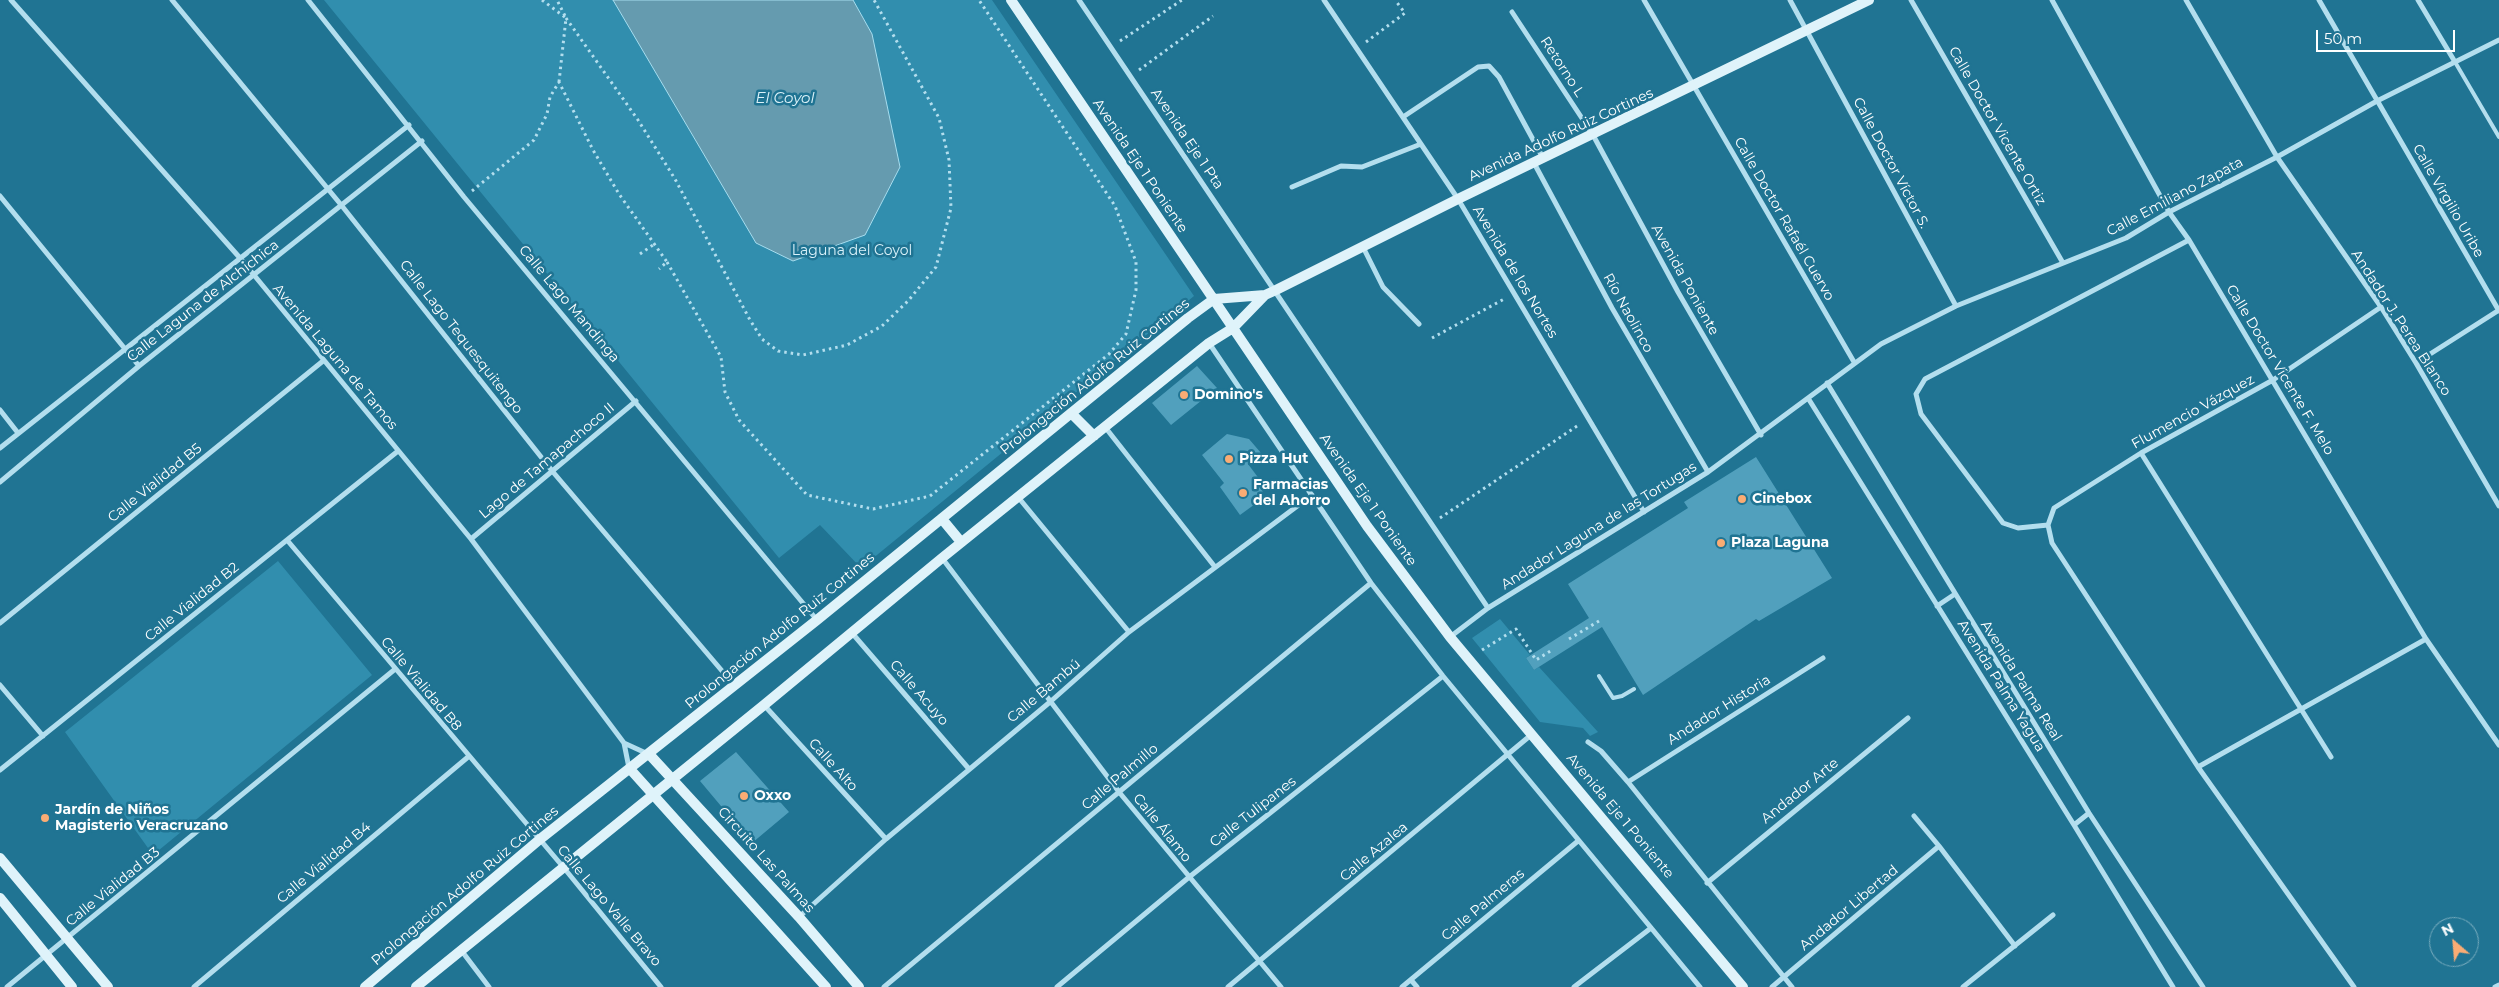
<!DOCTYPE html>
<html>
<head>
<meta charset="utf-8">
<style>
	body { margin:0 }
	#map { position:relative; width:2499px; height:987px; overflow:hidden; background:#207493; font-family:Montserrat,sans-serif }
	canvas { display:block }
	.north { position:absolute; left:2429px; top:917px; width:50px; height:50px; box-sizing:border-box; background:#207493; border:1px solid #79acbe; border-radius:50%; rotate:333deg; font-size:14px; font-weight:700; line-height:20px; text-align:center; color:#fff }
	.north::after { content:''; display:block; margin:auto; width:18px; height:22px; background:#faac74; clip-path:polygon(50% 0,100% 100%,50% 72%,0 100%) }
	.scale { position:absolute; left:2316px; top:30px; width:139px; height:22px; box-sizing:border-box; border:2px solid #fff; border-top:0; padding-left:6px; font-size:15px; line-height:18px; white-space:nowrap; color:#fff; -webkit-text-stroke:4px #207493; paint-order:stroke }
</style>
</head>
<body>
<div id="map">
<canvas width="2499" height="987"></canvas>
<div class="north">N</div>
<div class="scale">50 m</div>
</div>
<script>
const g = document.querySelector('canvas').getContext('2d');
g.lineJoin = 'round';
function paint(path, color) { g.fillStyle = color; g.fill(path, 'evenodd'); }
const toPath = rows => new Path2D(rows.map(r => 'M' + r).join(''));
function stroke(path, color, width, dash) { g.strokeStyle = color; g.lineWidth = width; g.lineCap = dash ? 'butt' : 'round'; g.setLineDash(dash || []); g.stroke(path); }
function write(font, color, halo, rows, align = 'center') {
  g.font = font + ' Montserrat,sans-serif'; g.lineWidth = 5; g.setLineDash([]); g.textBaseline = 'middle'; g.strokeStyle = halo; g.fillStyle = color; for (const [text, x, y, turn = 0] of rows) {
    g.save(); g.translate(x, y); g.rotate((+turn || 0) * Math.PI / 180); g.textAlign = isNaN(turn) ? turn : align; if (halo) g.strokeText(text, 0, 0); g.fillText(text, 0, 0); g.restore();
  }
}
paint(toPath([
	[324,0,992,0,1194,296,861,568,820,525,779,558],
	[278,561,372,675,153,855,65,732],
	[1500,619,1530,655,1526,658,1534,670,1539,667,1598,732,1590,736,1583,728,1540,722,1472,638]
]), '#318eae');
const water = toPath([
	[613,0,853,0,872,34,900,167,865,235,793,261,756,243,613,0]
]);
paint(water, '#659baf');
stroke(water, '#a6ddef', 1);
paint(toPath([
	[1197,366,1217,388,1171,425,1152,403],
	[1227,434,1249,439,1261,453,1248,464,1263,484,1262,499,1240,515,1220,487,1224,483,1202,455],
	[1756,457,1832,578,1759,621,1756,619,1643,695,1602,627,1534,670,1526,658,1589,618,1568,584,1688,508,1684,502],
	[736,752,789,812,752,843,700,781]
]), '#51a0bd');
stroke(toPath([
	[542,0,566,18,557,0],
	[566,18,638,120,675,179,750,320,762,339,778,351,803,355,847,345,882,326,908,301,936,267,951,208,949,160,939,118,874,0],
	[1120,41,1182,0],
	[1366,42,1405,13,1395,0],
	[1139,70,1213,16],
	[559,82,566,18],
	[472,191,534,140,547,114,550,97,559,82,593,150,619,194,667,262,659,269],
	[640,254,653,245],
	[667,262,721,357,725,392,739,420,807,495,873,509,930,496,1109,354,1126,334,1136,290,1136,262,1115,206,979,0],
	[1432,338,1506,298],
	[1440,518,1580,424],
	[1569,639,1599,621],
	[1482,650,1516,629,1536,660,1552,650]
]), '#b3deee', 3, [2.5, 4]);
stroke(toPath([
	[2455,62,2499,137],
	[1599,676,1613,698,1622,696,1634,689]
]), '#b3deee', 4);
stroke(toPath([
	[11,0,240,258,471,539,624,743,629,768],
	[172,0,342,206,553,472,734,685],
	[308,0,464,197,817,620],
	[1079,0,1488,608],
	[1324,0,1458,199,1644,512],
	[1644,0,1854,362],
	[1790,0,1956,306],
	[1911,0,2063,263],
	[2052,0,2169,212,2189,240,2426,639,2499,745],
	[2186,0,2277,157,2381,307,2416,363,2499,506],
	[2319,0,2499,311],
	[2418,0,2455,62],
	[1512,12,1593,135,1678,292,1761,435],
	[1403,117,1478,67,1489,66,1499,77,1543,158],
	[1534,163,1612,308,1708,472],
	[1292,187,1341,166,1362,167,1421,144],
	[0,196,139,366],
	[1363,247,1383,287,1419,324],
	[1209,343,1371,583,1443,676,1700,987],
	[2416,363,2499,310],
	[1827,383,2089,813,2203,987],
	[1808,398,2074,825,2173,987],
	[0,410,18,433],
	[1105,427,1215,567],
	[0,448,409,125],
	[2141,453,2331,757],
	[0,482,139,366,422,141],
	[1018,497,1129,632],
	[2048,525,2018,528,2003,523,1921,414,1916,394,1925,379,2189,240],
	[471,539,636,401],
	[287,540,564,868,661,987],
	[942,558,1119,792,1281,987],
	[1937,606,1955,594],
	[0,623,323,361],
	[852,633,969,769],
	[1450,637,1488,608,1708,472,1881,344,1956,306,2126,238,2169,212,2277,157,2377,101,2499,40],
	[0,685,43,736],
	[764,705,886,839],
	[1588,742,1601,751,1628,782,1792,987],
	[624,743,648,754],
	[2198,767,2426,639],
	[0,770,398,451],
	[1628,782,1823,658],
	[1914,816,1939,846,2015,946],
	[2074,825,2089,813],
	[1707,883,1908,718],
	[799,917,886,839,1050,702,1129,632,1312,495],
	[461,950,489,987],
	[1411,980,1417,987],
	[7,987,394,670],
	[194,987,468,757],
	[884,987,1371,583],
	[1057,987,1188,878,1443,676],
	[1228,987,1531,735],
	[1402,987,1578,841],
	[1574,987,1651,928],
	[1772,987,1939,846],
	[1963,987,2053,915],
	[2354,987,2198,767,2052,543,2048,525,2054,508,2141,453,2273,380,2381,307],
	[2495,987,2499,985]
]), '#b3deee', 5);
stroke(toPath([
	[1011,0,1367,526,1450,637,1743,987],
	[1071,413,1094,436],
	[942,519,961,542],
	[649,754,799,917,859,987],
	[630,769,826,987],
	[0,858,108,987],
	[0,898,72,987],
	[365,987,539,840,817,620,1188,318,1214,299,1265,295,1276,290,1458,199,1869,0],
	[416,987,764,705,942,558,1209,343,1233,328,1265,295]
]), '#dff3fa', 10);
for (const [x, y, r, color] of [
	[1184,395,5,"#faac74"],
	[1229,459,5,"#faac74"],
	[1243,493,5,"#faac74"],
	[1742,499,5,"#faac74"],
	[1721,543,5,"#faac74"],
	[744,796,5,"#faac74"],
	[45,818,5,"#faac74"]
]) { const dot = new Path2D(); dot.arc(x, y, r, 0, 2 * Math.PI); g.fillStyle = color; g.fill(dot); stroke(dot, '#207493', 2); }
write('14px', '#fff', '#207493', [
	["Retorno L",1562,67,57],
	["Calle Doctor Vicente Ortiz",1997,126,60],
	["Avenida Adolfo Ruiz Cortines",1561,135,-25],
	["Avenida Eje 1 Pta",1187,139,56],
	["Calle Doctor Víctor S.",1891,163,62],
	["Avenida Eje 1 Poniente",1140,166,56],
	["Calle Emiliano Zapata",2175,197,-28],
	["Calle Virgilio Uribe",2448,201,60],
	["Calle Doctor Rafaél Cuervo",1784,219,60],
	["Avenida de los Nortes",1515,272,59],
	["Avenida Poniente",1685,280,61],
	["Calle Laguna de Alchichica",203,301,-38],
	["Calle Lago Mandinga",569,304,50],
	["Río Naolinco",1628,313,61],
	["Andador J. Perea Blanco",2401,323,57],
	["Calle Lago Tequesquitengo",461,337,52],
	["Avenida Laguna de Tamos",335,357,50],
	["Calle Doctor Vicente F. Melo",2280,370,59],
	["Prolongación Adolfo Ruiz Cortines",1095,377,-39],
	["Flumencio Vázquez",2193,412,-29],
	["Lago de Tamapachoco II",547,461,-40],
	["Calle Vialidad B5",155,483,-39],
	["Avenida Eje 1 Poniente",1368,500,55],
	["Andador Laguna de las Tortugas",1599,526,-32],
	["Calle Vialidad B2",192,602,-39],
	["Prolongación Adolfo Ruiz Cortines",780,631,-39],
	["Avenida Palma Real",2021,681,58],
	["Calle Vialidad B8",421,684,50],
	["Avenida Palma Yagua",2001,686,58],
	["Calle Bambú",1044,691,-40],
	["Calle Acuyo",919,693,49],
	["Andador Historia",1719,710,-32],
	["Calle Alto",833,765,48],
	["Calle Palmillo",1120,777,-40],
	["Andador Arte",1800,791,-39],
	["Calle Tulipanes",1253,812,-38],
	["Avenida Eje 1 Poniente",1620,816,50],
	["Calle Álamo",1162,828,51],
	["Calle Azalea",1374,852,-40],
	["Circuito Las Palmas",766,860,48],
	["Calle Vialidad B4",324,863,-40],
	["Prolongación Adolfo Ruiz Cortines",465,886,-40],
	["Calle Vialidad B3",113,887,-39],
	["Calle Palmeras",1483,905,-40],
	["Calle Lago Valle Bravo",609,906,50],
	["Andador Libertad",1849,908,-40]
]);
write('14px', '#daf2fa', '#207493', [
	["Laguna del Coyol",852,251]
]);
write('bold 14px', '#fff', '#207493', [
	["Domino's",1194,395],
	["Pizza Hut",1239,459],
	["Farmacias",1253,485],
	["del Ahorro",1253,501],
	["Cinebox",1752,499],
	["Plaza Laguna",1731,543],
	["Oxxo",754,796],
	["Jardín de Niños",55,810],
	["Magisterio Veracruzano",55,826]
], 'left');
write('italic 15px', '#dcf2f9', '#207493', [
	["El Coyol",785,99]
]);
</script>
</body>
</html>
